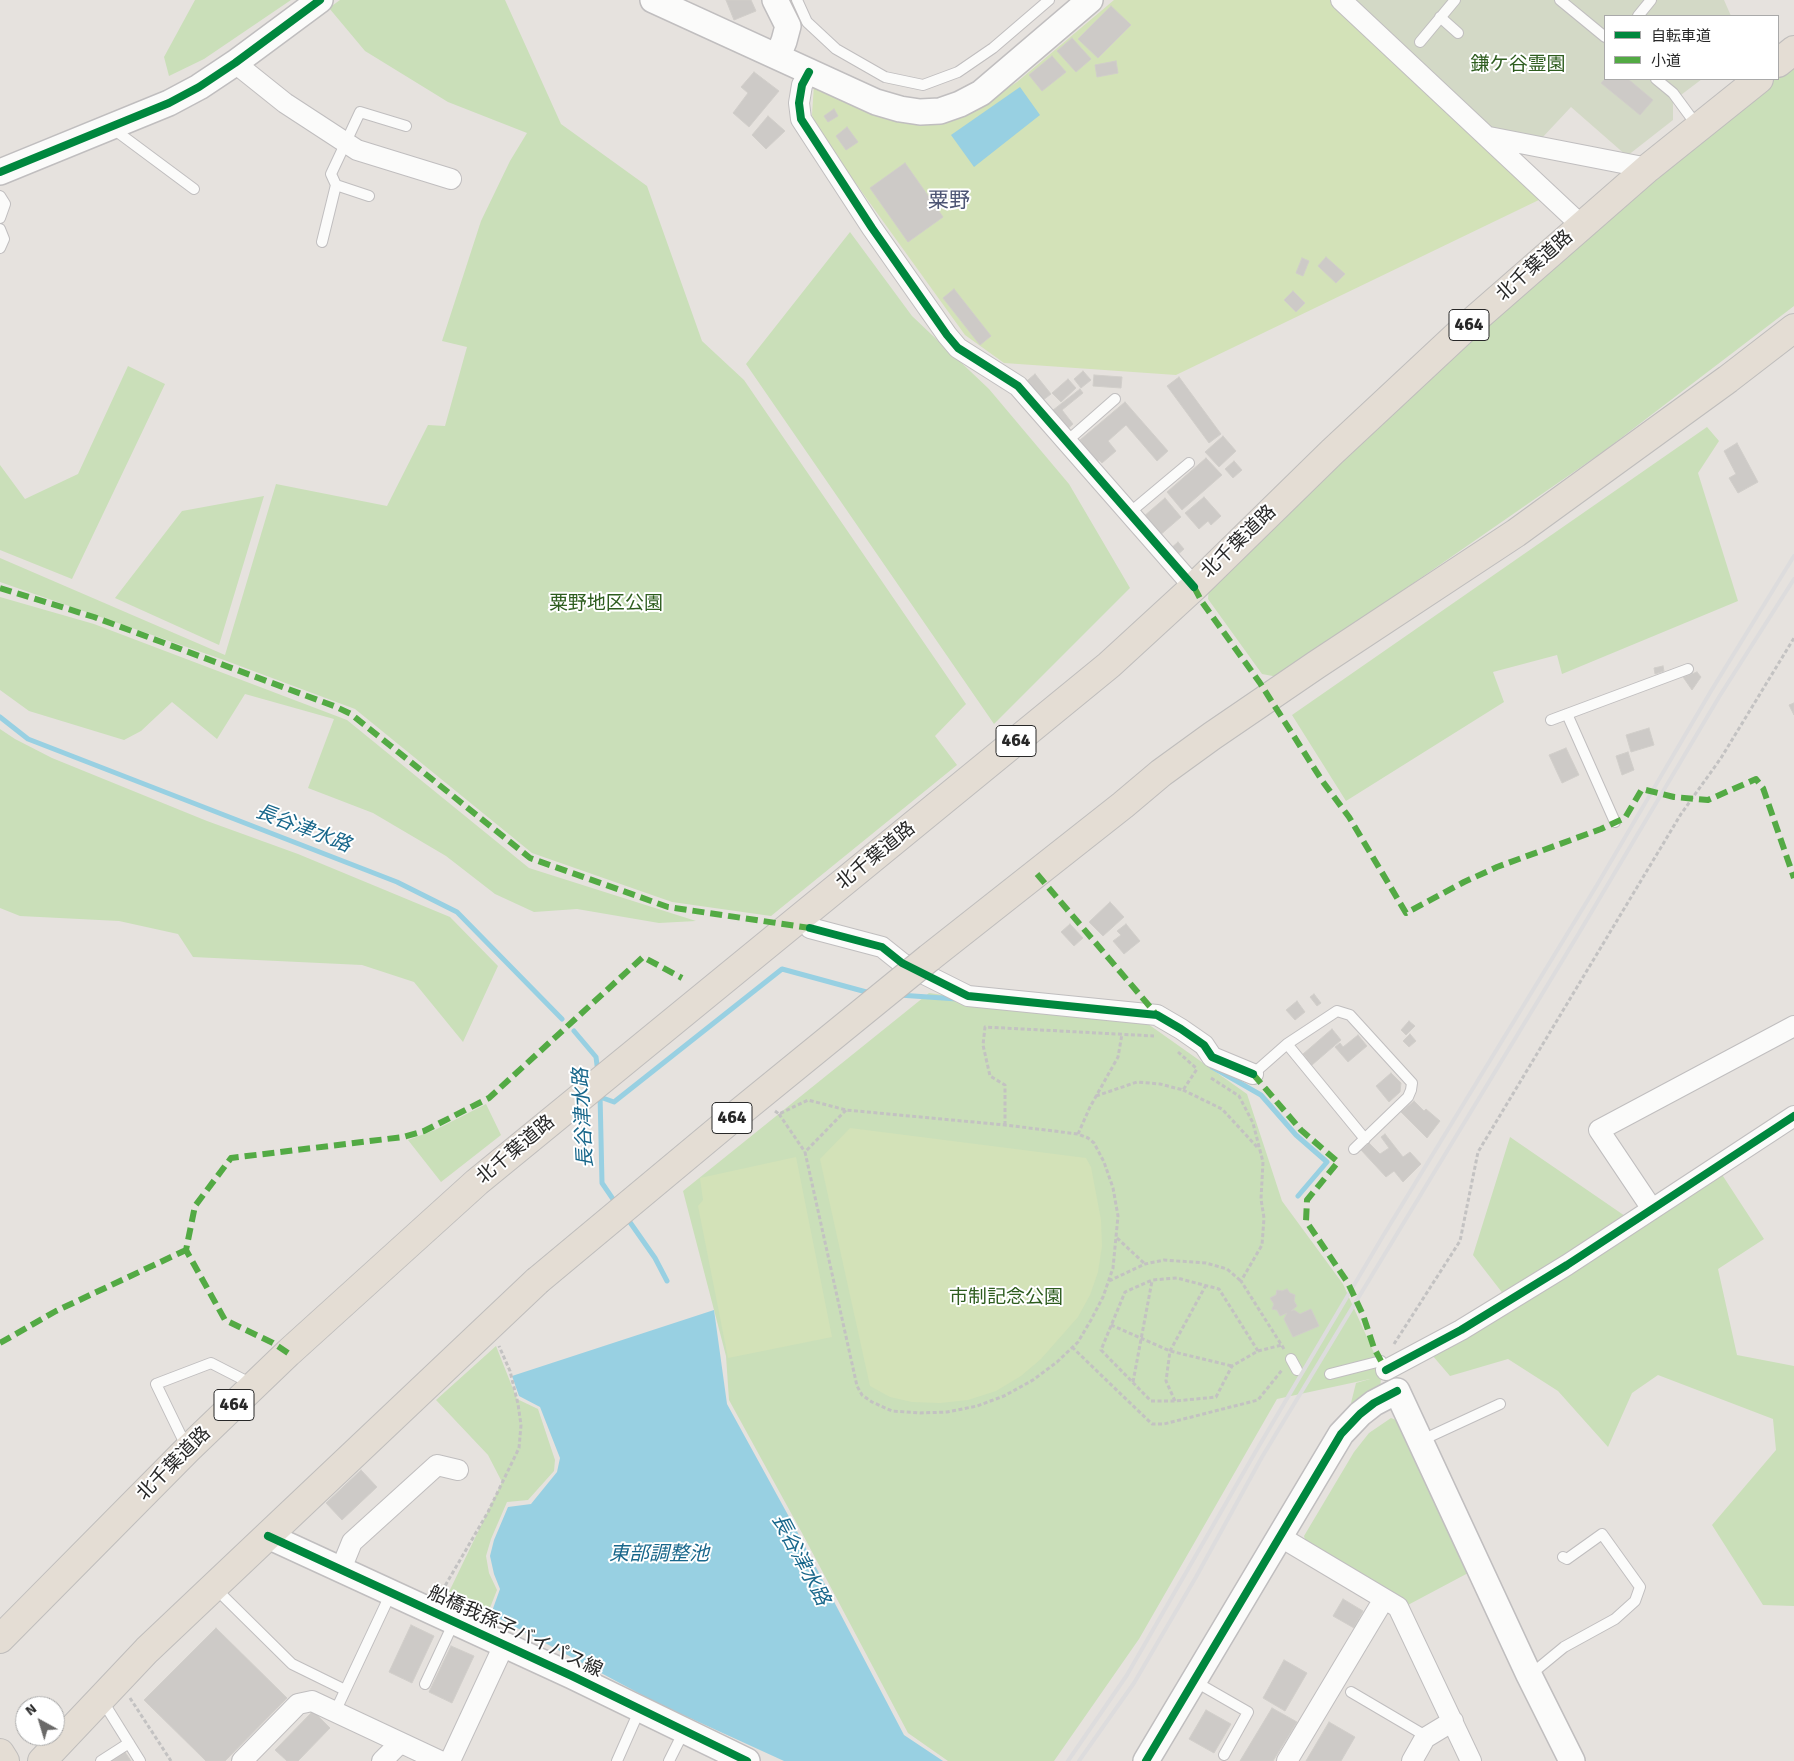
<!DOCTYPE html>
<html>
<head>
<meta charset="utf-8">
<style>
	body { margin:0 }
	#map { position:relative; width:1794px; height:1761px; overflow:hidden; background:#e6e2de; font-family:Signika,"Noto Sans JP",sans-serif }
	canvas { display:block }
	.legend { position:absolute; left:1604px; top:15px; width:175px; height:65px; box-sizing:border-box; background:#fff; border:1px solid #a9a9a9; margin:0; padding:6px 9px; list-style:none; font-size:15px; color:#282828 }
	.legend li { display:flex; align-items:center; gap:10px; height:25px }
	.legend b { width:25px; border:1px solid #a9a9a9 }
	.north { position:absolute; left:15px; top:1696px; width:50px; height:50px; box-sizing:border-box; background:#fff; border:1px solid #a9a9a9; border-radius:50%; rotate:321deg; font-size:14px; font-weight:700; line-height:20px; text-align:center; color:#282828 }
	.north::after { content:''; display:block; margin:auto; width:18px; height:22px; background:#6a6968; clip-path:polygon(50% 0,100% 100%,50% 72%,0 100%) }
</style>
</head>
<body>
<div id="map">
<canvas width="1794" height="1761"></canvas>
<ul class="legend">
<li><b style="height:6px;background:#00873e"></b>自転車道</li>
<li><b style="height:6px;background:#53aa44"></b>小道</li>
</ul>
<div class="north">N</div>
</div>
<script>
const g = document.querySelector('canvas').getContext('2d');
g.lineJoin = 'round';
function paint(path, color) { g.fillStyle = color; g.fill(path, 'evenodd'); }
const toPath = rows => new Path2D(rows.map(r => 'M' + r).join(''));
function stroke(path, color, width, dash) { g.strokeStyle = color; g.lineWidth = width; g.lineCap = dash ? 'butt' : 'round'; g.setLineDash(dash || []); g.stroke(path); }
function write(font, color, halo, rows, align = 'center') {
  g.font = font + ' Signika,"Noto Sans JP",sans-serif'; g.lineWidth = 4; g.setLineDash([]); g.textBaseline = 'middle'; g.strokeStyle = halo; g.fillStyle = color; for (const [text, x, y, turn = 0] of rows) {
    g.save(); g.translate(x, y); g.rotate((+turn || 0) * Math.PI / 180); g.textAlign = isNaN(turn) ? turn : align; if (halo) g.strokeText(text, 0, 0); g.fillText(text, 0, 0); g.restore();
  }
}
paint(toPath([
	[195,0,291,0,204,59,169,76,164,57],
	[340,0,505,0,561,124,647,186,702,341,744,380,966,704,935,736,957,765,771,916,672,902,532,853,355,709,224,660,0,582,0,558,225,655,276,484,387,506,428,425,445,426,467,347,442,341,481,221,510,161,527,133,448,102,365,51,329,8],
	[1794,63,1794,306,1604,451,1278,677,1262,674,1208,599,1209,586,1355,441,1661,169,1775,79,1778,79,1778,76],
	[850,232,912,316,989,389,1069,484,1130,588,994,724,746,364],
	[128,366,165,384,72,579,0,550,0,465,25,499,78,474],
	[1707,427,1719,441,1698,473,1738,601,1562,674,1557,655,1493,672,1504,702,1346,801,1292,715],
	[264,496,219,645,115,598,182,511],
	[0,597,94,624,347,720,529,868,696,921,659,923,577,909,534,912,495,894,446,856,373,813,308,788,334,719,245,694,217,739,172,702,141,731,124,740,29,711,0,690],
	[0,729,15,739,52,758,207,821,298,854,450,917,498,966,463,1042,414,982,362,965,193,957,178,934,119,921,20,916,0,908],
	[929,993,1148,1024,1247,1094,1282,1201,1343,1284,1375,1355,1379,1377,1381,1377,1380,1390,1349,1411,1356,1383,1370,1379,1277,1399,1139,1639,1054,1761,948,1761,908,1733,802,1533,729,1400,726,1356,683,1191],
	[486,1104,501,1135,441,1182,408,1140,435,1130],
	[1510,1137,1625,1216,1719,1170,1764,1239,1718,1269,1737,1355,1794,1366,1794,1606,1763,1605,1712,1525,1776,1450,1773,1419,1658,1375,1632,1393,1608,1447,1558,1391,1508,1359,1450,1376,1432,1355,1511,1304,1473,1255],
	[496,1346,517,1399,538,1409,555,1460,554,1471,528,1500,507,1502,491,1539,486,1556,489,1573,497,1590,488,1613,448,1594,502,1482,488,1455,436,1400],
	[1391,1418,1399,1421,1470,1572,1406,1606,1306,1543,1304,1536,1354,1452,1369,1433]
]), '#cadfb9');
paint(toPath([
	[1350,0,1724,0,1731,16,1605,16,1605,79,1702,79,1673,101,1673,120,1627,156,1571,107,1541,139,1487,126]
]), '#d3d9c6');
paint(toPath([
	[1114,0,1330,0,1543,198,1176,375,1004,363,965,335,818,131,812,115,814,84,885,119,904,121,938,122,958,119,1017,82],
	[850,1128,1086,1158,1091,1167,1101,1220,1102,1246,1098,1272,1090,1295,1078,1317,1041,1359,1021,1376,996,1391,968,1400,940,1403,912,1402,890,1397,870,1386,820,1159],
	[796,1157,832,1337,728,1358,698,1206,703,1200,700,1178]
]), '#d3e2b8');
paint(toPath([
	[1020,87,1040,115,974,167,951,135],
	[714,1310,727,1404,799,1535,904,1735,943,1761,784,1761,657,1703,491,1614,500,1589,494,1574,490,1556,494,1540,508,1507,531,1504,557,1472,560,1458,540,1407,519,1396,512,1376]
]), '#98d0e2');
stroke(toPath([
	[0,717,28,739,397,882,457,912,562,1019],
	[899,995,957,999],
	[574,1031,596,1057,598,1073],
	[1212,1067,1261,1095,1296,1135,1327,1162,1298,1196],
	[600,1094,602,1183,617,1205],
	[600,1097,614,1102,782,969,870,993],
	[627,1218,655,1258,667,1281]
]), '#98d0e2', 5);
const building = toPath([
	[726,0,751,0,756,11,734,20,726,0],
	[1111,6,1131,25,1098,58,1078,39,1111,6],
	[1072,38,1091,59,1076,72,1057,51,1072,38],
	[1052,56,1066,72,1042,91,1029,75,1052,56],
	[1116,61,1118,73,1097,77,1095,65,1116,61],
	[754,72,779,91,749,127,733,113,748,93,741,87,754,72],
	[1605,79,1628,79,1653,100,1640,115,1601,83,1605,79],
	[834,109,838,116,828,122,824,116,834,109],
	[768,116,785,131,766,149,752,135,768,116],
	[847,127,858,142,846,150,836,136,847,127],
	[905,163,943,217,908,242,870,188,905,163],
	[1326,257,1345,274,1336,283,1318,266,1326,257],
	[1302,258,1309,261,1303,276,1296,273,1302,258],
	[954,289,991,336,980,345,943,298,954,289],
	[1293,291,1305,303,1296,312,1284,300,1293,291],
	[1083,371,1091,380,1081,388,1074,379,1083,371],
	[1035,374,1051,394,1038,404,1022,385,1035,374],
	[1094,375,1122,377,1121,388,1093,386,1094,375],
	[1179,377,1221,434,1209,443,1167,386,1179,377],
	[1068,379,1076,388,1061,402,1052,393,1068,379],
	[1080,389,1083,393,1062,410,1073,424,1063,433,1048,414,1080,389],
	[1125,402,1168,451,1157,461,1126,425,1108,441,1116,451,1102,463,1099,460,1093,464,1078,447,1082,443,1080,440,1125,402],
	[1223,436,1236,451,1219,467,1205,452,1223,436],
	[1737,443,1758,482,1738,493,1729,478,1736,474,1724,451,1737,443],
	[1206,458,1222,475,1182,510,1167,492,1206,458],
	[1234,461,1242,470,1233,478,1225,469,1234,461],
	[1204,497,1221,516,1211,525,1208,521,1199,529,1185,513,1204,497],
	[1165,498,1181,517,1159,536,1143,517,1165,498],
	[1178,542,1184,549,1175,557,1169,550,1178,542],
	[1663,666,1664,671,1655,674,1654,668,1663,666],
	[1697,672,1701,677,1692,690,1683,677,1697,672],
	[1794,703,1794,715,1789,705,1794,703],
	[1649,728,1654,745,1631,752,1626,735,1649,728],
	[1566,748,1579,775,1562,783,1549,755,1566,748],
	[1628,752,1634,770,1622,775,1616,756,1628,752],
	[1110,902,1124,917,1103,936,1089,922,1110,902],
	[1070,924,1083,938,1074,946,1061,932,1070,924],
	[1126,924,1140,941,1124,954,1113,941,1121,935,1117,931,1126,924],
	[1314,994,1321,1003,1317,1006,1310,997,1314,994],
	[1297,1001,1305,1012,1295,1020,1286,1010,1297,1001],
	[1409,1021,1415,1026,1406,1035,1401,1030,1409,1021],
	[1332,1029,1341,1040,1312,1065,1303,1054,1332,1029],
	[1410,1034,1416,1041,1409,1047,1403,1041,1410,1034],
	[1358,1035,1367,1046,1348,1062,1335,1047,1340,1043,1343,1047,1358,1035],
	[1391,1073,1401,1083,1400,1092,1389,1102,1376,1086,1391,1073],
	[1414,1101,1424,1111,1426,1109,1440,1121,1427,1138,1401,1112,1414,1101],
	[1385,1134,1403,1157,1410,1152,1421,1164,1403,1182,1394,1171,1386,1177,1361,1150,1369,1143,1380,1154,1389,1148,1381,1137,1385,1134],
	[1287,1289,1290,1293,1295,1295,1294,1301,1297,1306,1291,1311,1294,1310,1300,1314,1311,1309,1319,1326,1293,1337,1284,1319,1287,1313,1280,1316,1277,1310,1272,1309,1274,1304,1270,1298,1276,1295,1277,1290,1282,1291,1287,1289],
	[361,1470,377,1487,342,1520,326,1503,361,1470],
	[1343,1599,1363,1611,1354,1628,1333,1616,1343,1599],
	[411,1625,434,1636,412,1683,389,1672,411,1625],
	[216,1628,287,1698,225,1761,206,1761,144,1700,216,1628],
	[451,1646,474,1656,452,1703,429,1692,451,1646],
	[1284,1660,1307,1673,1285,1711,1263,1698,1284,1660],
	[1272,1708,1297,1722,1273,1761,1240,1761,1272,1708],
	[1206,1710,1231,1724,1214,1753,1189,1739,1206,1710],
	[313,1711,330,1728,298,1761,287,1761,275,1750,313,1711],
	[1329,1722,1355,1737,1341,1761,1306,1761,1329,1722],
	[125,1752,131,1761,112,1761,125,1752]
]);
paint(building, '#cdcac7');
stroke(building, '#d1ceca', 1);
const service = toPath([
	[797,0,807,22,836,49,885,77,923,85,958,72,993,48,1049,0],
	[1560,0,1605,37],
	[1638,16,1651,0],
	[1440,17,1458,33],
	[1420,42,1455,0],
	[1656,79,1673,93,1698,127],
	[112,128,194,189],
	[336,185,369,196],
	[0,196,5,204,0,218],
	[0,229,4,239,0,248],
	[322,242,336,185,331,174,360,112,406,126],
	[1066,442,1115,399],
	[1128,514,1189,463],
	[1567,714,1615,822],
	[1551,720,1688,669],
	[1287,1044,1365,1139],
	[1253,1074,1287,1044,1337,1011,1350,1015,1412,1083,1411,1090,1408,1097,1354,1149],
	[1291,1359,1297,1370],
	[1330,1374,1381,1361],
	[1420,1441,1500,1404],
	[187,1448,156,1384,211,1363,254,1385],
	[215,1588,292,1664,345,1690],
	[1530,1675,1564,1647,1615,1619,1635,1601,1640,1587,1602,1534,1567,1559,1563,1557],
	[1194,1681,1248,1712,1224,1755],
	[425,1684,454,1622],
	[1351,1692,1419,1732,1425,1738],
	[102,1700,140,1761],
	[335,1712,391,1593],
	[101,1761,129,1743],
	[617,1761,640,1709],
	[669,1761,684,1731]
]);
const minor = toPath([
	[1341,0,1581,225],
	[235,63,285,103,357,150,451,179],
	[809,72,802,85,799,103,801,119,872,228,947,335,958,348,1018,386,1194,587],
	[1489,137,1648,168],
	[810,928,882,947,902,963,968,996,1157,1015,1181,1029,1204,1045,1212,1057,1253,1074],
	[1652,1209,1599,1130,1794,1026],
	[1386,1370,1461,1330,1567,1265,1794,1116],
	[1279,1536,1398,1607,1471,1761],
	[341,1569,352,1542,437,1465,458,1470],
	[242,1761,298,1704,312,1701,440,1761],
	[382,1761,400,1743],
	[450,1761,504,1645],
	[1287,1761,1384,1599],
	[1412,1761,1425,1738,1453,1721]
]);
const tertiary = toPath([
	[653,0,876,102,900,109,920,112,940,111,960,104,981,93,1090,0],
	[775,0,788,26,784,41,778,56],
	[0,172,169,103,199,87,235,63,320,0],
	[268,1536,572,1676,747,1761],
	[1146,1761,1341,1434,1360,1414,1374,1403,1397,1391,1529,1675,1572,1761]
]);
const trunk = toPath([
	[1778,63,1794,50],
	[929,958,1123,805,1161,773,1212,736,1316,665,1516,533,1728,379,1794,328],
	[0,1639,188,1449,288,1353,477,1182,1109,665,1194,587,1332,452,1466,327,1648,168,1759,79],
	[0,1753,5,1761],
	[42,1761,147,1650,537,1281]
]);
stroke(service, '#c0bebf', 12);
stroke(minor, '#c0bebf', 22);
stroke(tertiary, '#c0bebf', 28);
stroke(trunk, '#bfbdbc', 30);
stroke(toPath([
	[1178,1052,1196,1068],
	[1211,1078,1239,1096,1253,1123,1263,1162,1261,1199,1264,1218,1262,1245,1241,1281,1284,1349],
	[1183,1090,1222,1109,1258,1148],
	[1096,1096,1137,1082,1160,1084,1183,1090,1197,1069],
	[775,1111,779,1114,808,1100,846,1110,1005,1125,1078,1134,1088,1138,1094,1143,1104,1162,1113,1188,1118,1216,1113,1268,1103,1297,1091,1320,1078,1342,1057,1362,1033,1380,1004,1396,977,1406,947,1412,920,1413,892,1411,872,1402,862,1395,857,1386,805,1152,846,1110],
	[779,1114,805,1152],
	[1005,1125,1005,1085,990,1076,983,1045,985,1027,1154,1036],
	[1078,1134,1090,1107,1118,1057,1122,1034],
	[1117,1238,1145,1264],
	[1109,1281,1145,1264,1164,1260,1206,1263,1227,1269,1241,1281],
	[1111,1325,1170,1351,1232,1366],
	[1394,1344,1460,1241,1478,1152,1681,814,1721,758,1794,638],
	[1072,1347,1152,1424,1164,1424,1258,1400,1282,1370],
	[1258,1351,1219,1289,1177,1278,1152,1280,1125,1292,1101,1350,1151,1401,1175,1401,1216,1397,1232,1366,1258,1351,1282,1345],
	[1133,1382,1152,1281],
	[1175,1401,1166,1381,1170,1351,1206,1285],
	[442,1591,488,1512,519,1448,521,1425,518,1404,510,1371,499,1346],
	[130,1698,171,1761]
]), '#c3c2c2', 3, [4, 2.5]);
stroke(service, '#fbfbfa', 10);
stroke(minor, '#fbfbfa', 20);
stroke(tertiary, '#fbfbfa', 25);
stroke(trunk, '#e4ddd4', 28);
stroke(toPath([
	[1068,1761,1127,1675,1256,1451,1383,1236,1597,885,1711,691,1794,556],
	[1079,1761,1134,1683,1196,1577,1262,1457,1579,933,1719,697,1794,579]
]), '#dddcdd', 4);
const trunkBridge = toPath([
	[537,1281,735,1116,929,958]
]);
stroke(trunkBridge, '#bfbdbc', 30, []);
stroke(trunkBridge, '#e4ddd4', 28);
stroke(toPath([
	[1194,587,1202,602,1260,683,1323,782,1349,817,1406,913,1464,882,1497,867,1601,829,1625,818,1642,789,1674,797,1708,800,1756,779,1763,788,1794,878],
	[0,588,94,617,334,706,351,714,530,858,668,907,810,928],
	[1037,874,1157,1015],
	[1253,1074,1301,1130,1338,1162,1307,1200,1306,1221,1348,1283,1363,1315,1374,1348,1381,1361],
	[0,1343,56,1311,186,1250],
	[288,1353,273,1343,225,1320,186,1250,195,1206,231,1158,403,1137,424,1131,489,1098,643,957,682,978]
]), '#53aa44', 6, [12, 6]);
stroke(toPath([
	[809,72,802,85,799,103,801,119,872,228,947,335,958,348,1018,386,1194,587],
	[0,172,169,103,199,87,235,63,320,0],
	[810,928,882,947,902,963,968,996,1157,1015,1181,1029,1204,1045,1212,1057,1253,1074],
	[1386,1370,1461,1330,1567,1265,1794,1116],
	[268,1536,572,1676,747,1761],
	[1146,1761,1341,1434,1360,1414,1374,1403,1397,1391]
]), '#00873e', 8);
for (const [x, y, w] of [
	[1469,325,40],
	[1016,741,40],
	[732,1118,40],
	[234,1405,40]
]) { const box = new Path2D(); box.roundRect(x - w / 2, y - 15.5, w, 31, 4); g.fillStyle = '#fff'; g.fill(box); stroke(box, '#282828', 1); }
write('bold 18px', '#282828', null, [
	["464",1469,325],
	["464",1016,741],
	["464",732,1118],
	["464",234,1405]
]);
write('19px', '#2e5d1f', '#fff', [
	["鎌ケ谷霊園",1518,65],
	["粟野地区公園",606,604],
	["市制記念公園",1006,1298]
]);
write('19px', '#282828', '#fff', [
	["北千葉道路",1535,266,-42],
	["北千葉道路",1239,542,-44],
	["北千葉道路",876,856,-39],
	["北千葉道路",516,1150,-40],
	["北千葉道路",174,1464,-45],
	["船橋我孫子バイパス線",515,1632,25]
]);
write('italic 20px', '#18678b', '#fff', [
	["長谷津水路",303,829,21],
	["長谷津水路",584,1118,-93],
	["東部調整池",659,1555],
	["長谷津水路",800,1560,62]
]);
write('21px', '#4d5574', '#fff', [
	["粟野",949,201]
]);
</script>
</body>
</html>
